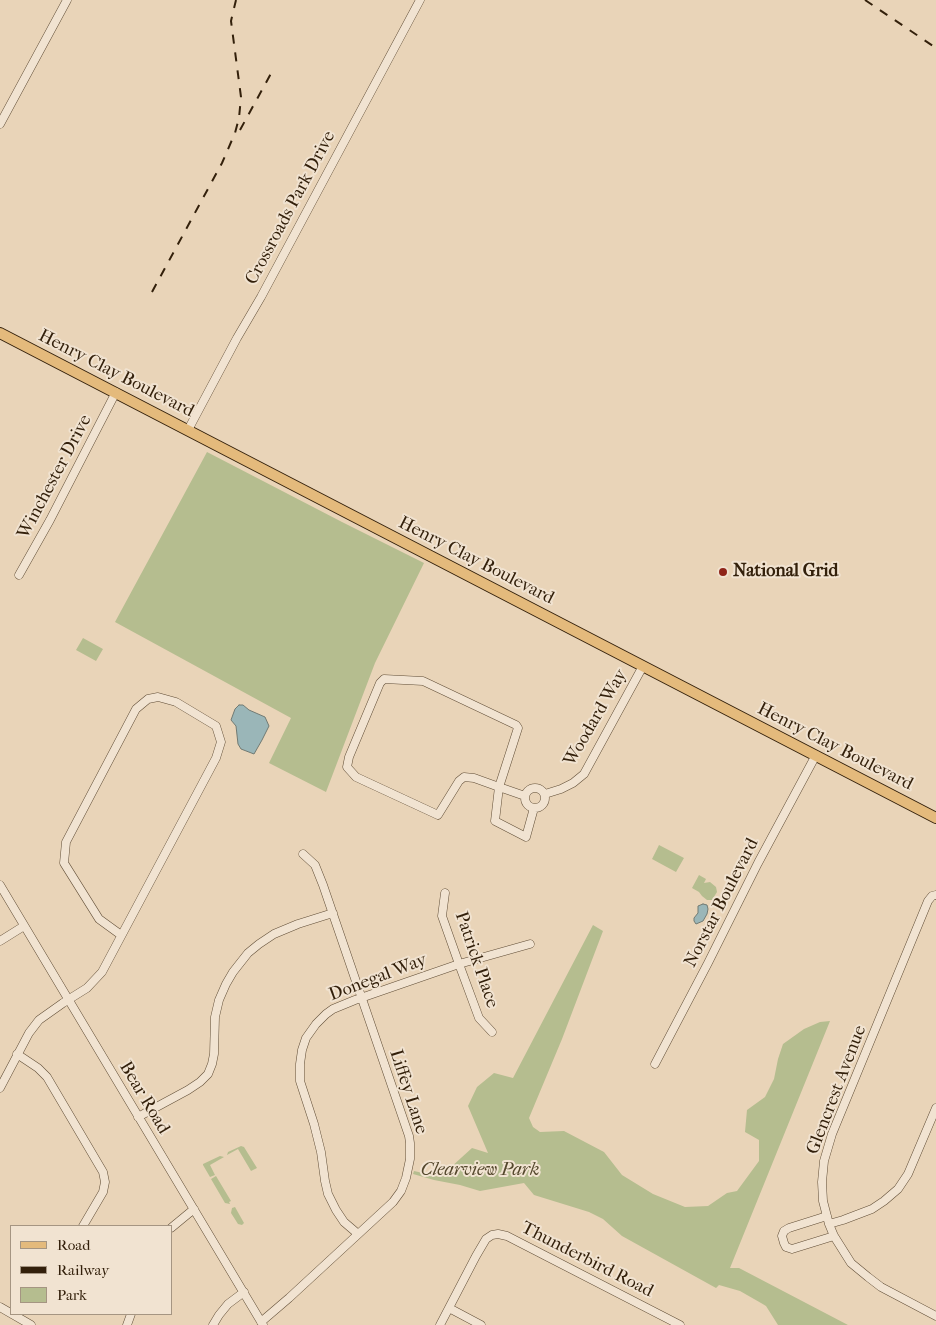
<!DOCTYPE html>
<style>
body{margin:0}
#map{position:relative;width:936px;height:1325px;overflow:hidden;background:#e9d4b8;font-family:"IM FELL French Canon",serif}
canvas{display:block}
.legend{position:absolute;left:10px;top:1225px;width:162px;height:90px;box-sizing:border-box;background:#f1e3d1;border:1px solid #a59582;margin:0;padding:6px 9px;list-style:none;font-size:15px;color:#33200b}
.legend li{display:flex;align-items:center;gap:10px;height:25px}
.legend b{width:25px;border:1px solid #a59582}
</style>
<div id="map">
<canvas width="936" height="1325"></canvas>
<ul class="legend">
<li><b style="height:6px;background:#e4ba7c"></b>Road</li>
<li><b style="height:6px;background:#33200b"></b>Railway</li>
<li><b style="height:14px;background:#b5bd8f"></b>Park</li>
</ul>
</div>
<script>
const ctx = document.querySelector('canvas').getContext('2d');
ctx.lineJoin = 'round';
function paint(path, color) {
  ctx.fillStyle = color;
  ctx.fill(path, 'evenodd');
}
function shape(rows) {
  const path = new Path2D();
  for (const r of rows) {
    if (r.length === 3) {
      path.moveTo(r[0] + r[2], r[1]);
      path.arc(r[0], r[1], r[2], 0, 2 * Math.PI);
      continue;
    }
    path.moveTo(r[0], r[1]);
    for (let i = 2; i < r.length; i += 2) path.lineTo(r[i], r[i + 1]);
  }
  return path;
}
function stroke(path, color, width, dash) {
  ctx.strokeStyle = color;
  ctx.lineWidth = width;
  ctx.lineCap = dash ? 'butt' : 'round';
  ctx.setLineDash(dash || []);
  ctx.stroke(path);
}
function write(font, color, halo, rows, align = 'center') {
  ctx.font = font + ' "IM FELL French Canon",serif';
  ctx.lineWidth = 4;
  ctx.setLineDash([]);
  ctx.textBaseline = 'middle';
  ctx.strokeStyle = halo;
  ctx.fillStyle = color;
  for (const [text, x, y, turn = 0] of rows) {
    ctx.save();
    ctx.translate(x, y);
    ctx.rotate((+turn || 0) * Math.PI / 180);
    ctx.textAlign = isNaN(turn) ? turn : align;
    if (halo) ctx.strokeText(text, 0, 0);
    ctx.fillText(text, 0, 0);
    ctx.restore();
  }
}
paint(shape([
 [207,452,342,522,424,563,375,663,326,792,269,763,291,718,115,622],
 [83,638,103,649,96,661,76,650],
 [659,845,684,858,676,872,652,859],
 [699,875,706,879,704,883,710,882,716,887,717,892,712,900,707,900,702,896,699,892,692,888],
 [593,925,603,931,562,1039,529,1118,533,1127,540,1132,564,1131,604,1152,622,1175,653,1194,685,1207,708,1206,727,1193,737,1191,759,1161,759,1140,745,1132,747,1110,765,1097,774,1079,778,1059,783,1044,804,1029,820,1022,830,1021,730,1268,739,1268,848,1325,778,1325,766,1306,761,1303,740,1291,719,1285,716,1288,622,1236,603,1219,589,1212,534,1195,524,1183,480,1191,460,1185,434,1180,413,1174,414,1171,440,1177,472,1148,488,1153,468,1106,477,1087,494,1073,513,1078],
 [241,1146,244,1147,257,1168,251,1171,238,1149,227,1155,228,1152],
 [220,1156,224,1157,210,1165,215,1175,210,1177,203,1165,203,1164],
 [216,1176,231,1201,229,1202,230,1204,225,1203,211,1179],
 [235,1207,244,1223,242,1225,238,1224,231,1213,232,1208]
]), '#b5bd8f');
const water = shape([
 [239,705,243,705,249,710,265,717,269,726,262,740,254,754,241,749,238,744,236,726,231,720,235,709,239,705],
 [703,904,707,905,708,909,707,914,703,921,696,924,694,921,694,918,698,913,698,906,703,904]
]);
paint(water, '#9ab6b8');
stroke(water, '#717a73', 1);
const minor = shape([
 [0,124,67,0],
 [188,430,237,338,261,297,420,0],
 [19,575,50,520,116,392],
 [535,798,10],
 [545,794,561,789,573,783,584,774,643,666],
 [525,796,499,787,474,778,464,777,459,781,438,815,356,777,347,767,349,757,380,683,384,679,423,681,516,725,518,728,499,787,495,821,526,837,534,808],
 [0,885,263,1325],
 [445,893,442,916,459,964,479,1018,492,1032],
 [936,895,932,896,928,901,832,1134,824,1161,822,1182,823,1201,829,1224,834,1236,851,1263,868,1277,881,1287,936,1316],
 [0,941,24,926],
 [17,1054,38,1068,47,1077,103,1172,105,1182,103,1192,83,1226],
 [655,1064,708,963,758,863,816,755],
 [0,1088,29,1033,39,1020,63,1003,87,988,102,972,216,758,221,742,216,726,176,702,158,697,148,699,136,709,66,842,64,863,99,919,121,935],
 [138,1117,188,1090,200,1082,208,1074,212,1064,214,1054,215,1017,219,1000,226,984,233,972,248,953,259,944,274,934,298,924,333,913],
 [827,1216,789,1228,784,1231,782,1236,784,1243,786,1247,792,1249,834,1236],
 [829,1224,843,1220,872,1209,884,1201,898,1189,908,1174,936,1108],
 [171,1228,194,1209],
 [358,1234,344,1222,336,1210,328,1194,325,1181,321,1152,314,1124,300,1081,300,1064,302,1050,306,1038,316,1024,326,1014,333,1009,355,1000,459,964,530,944],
 [0,1307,31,1325],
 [449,1308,481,1325],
 [261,1322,289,1298,393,1202,401,1191,406,1178,410,1159,410,1143,409,1136,323,885,315,865,303,854],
 [127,1325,131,1314],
 [213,1325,219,1315,228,1304,244,1292],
 [440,1325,476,1256,486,1239,492,1235,498,1234,507,1236,680,1325]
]);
const major = shape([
 [0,333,936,818]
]);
stroke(minor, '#604d36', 9);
stroke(major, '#33200b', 12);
stroke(minor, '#f1e3d1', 8);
stroke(major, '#e4ba7c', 10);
stroke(shape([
 [865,0,936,48],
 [240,130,274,68],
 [152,292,222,163,235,133,239,118,241,97,231,21,236,0]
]), '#33200b', 2, [9, 9]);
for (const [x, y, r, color] of [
 [723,572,5,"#8f2418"]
]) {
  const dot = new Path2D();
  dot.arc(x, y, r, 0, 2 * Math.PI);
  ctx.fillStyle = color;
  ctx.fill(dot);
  stroke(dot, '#f1e3d1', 2);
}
write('18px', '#33200b', '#f1e3d1', [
 ["Crossroads Park Drive",291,208,-62],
 ["Henry Clay Boulevard",116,374,27],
 ["Winchester Drive",55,477,-62],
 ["Henry Clay Boulevard",476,561,27],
 ["Woodard Way",596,718,-60],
 ["Henry Clay Boulevard",835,747,27],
 ["Norstar Boulevard",722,903,-63],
 ["Patrick Place",476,960,71],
 ["Donegal Way",378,978,-21],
 ["Glencrest Avenue",837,1090,-69],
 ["Liffey Lane",408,1092,72],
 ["Bear Road",144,1098,59],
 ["Thunderbird Road",587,1260,27]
]);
write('bold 18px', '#33200b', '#f1e3d1', [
 ["National Grid",733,572]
], 'left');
write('italic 18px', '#54472c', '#f1e3d1', [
 ["Clearview Park",480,1171]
]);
</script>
